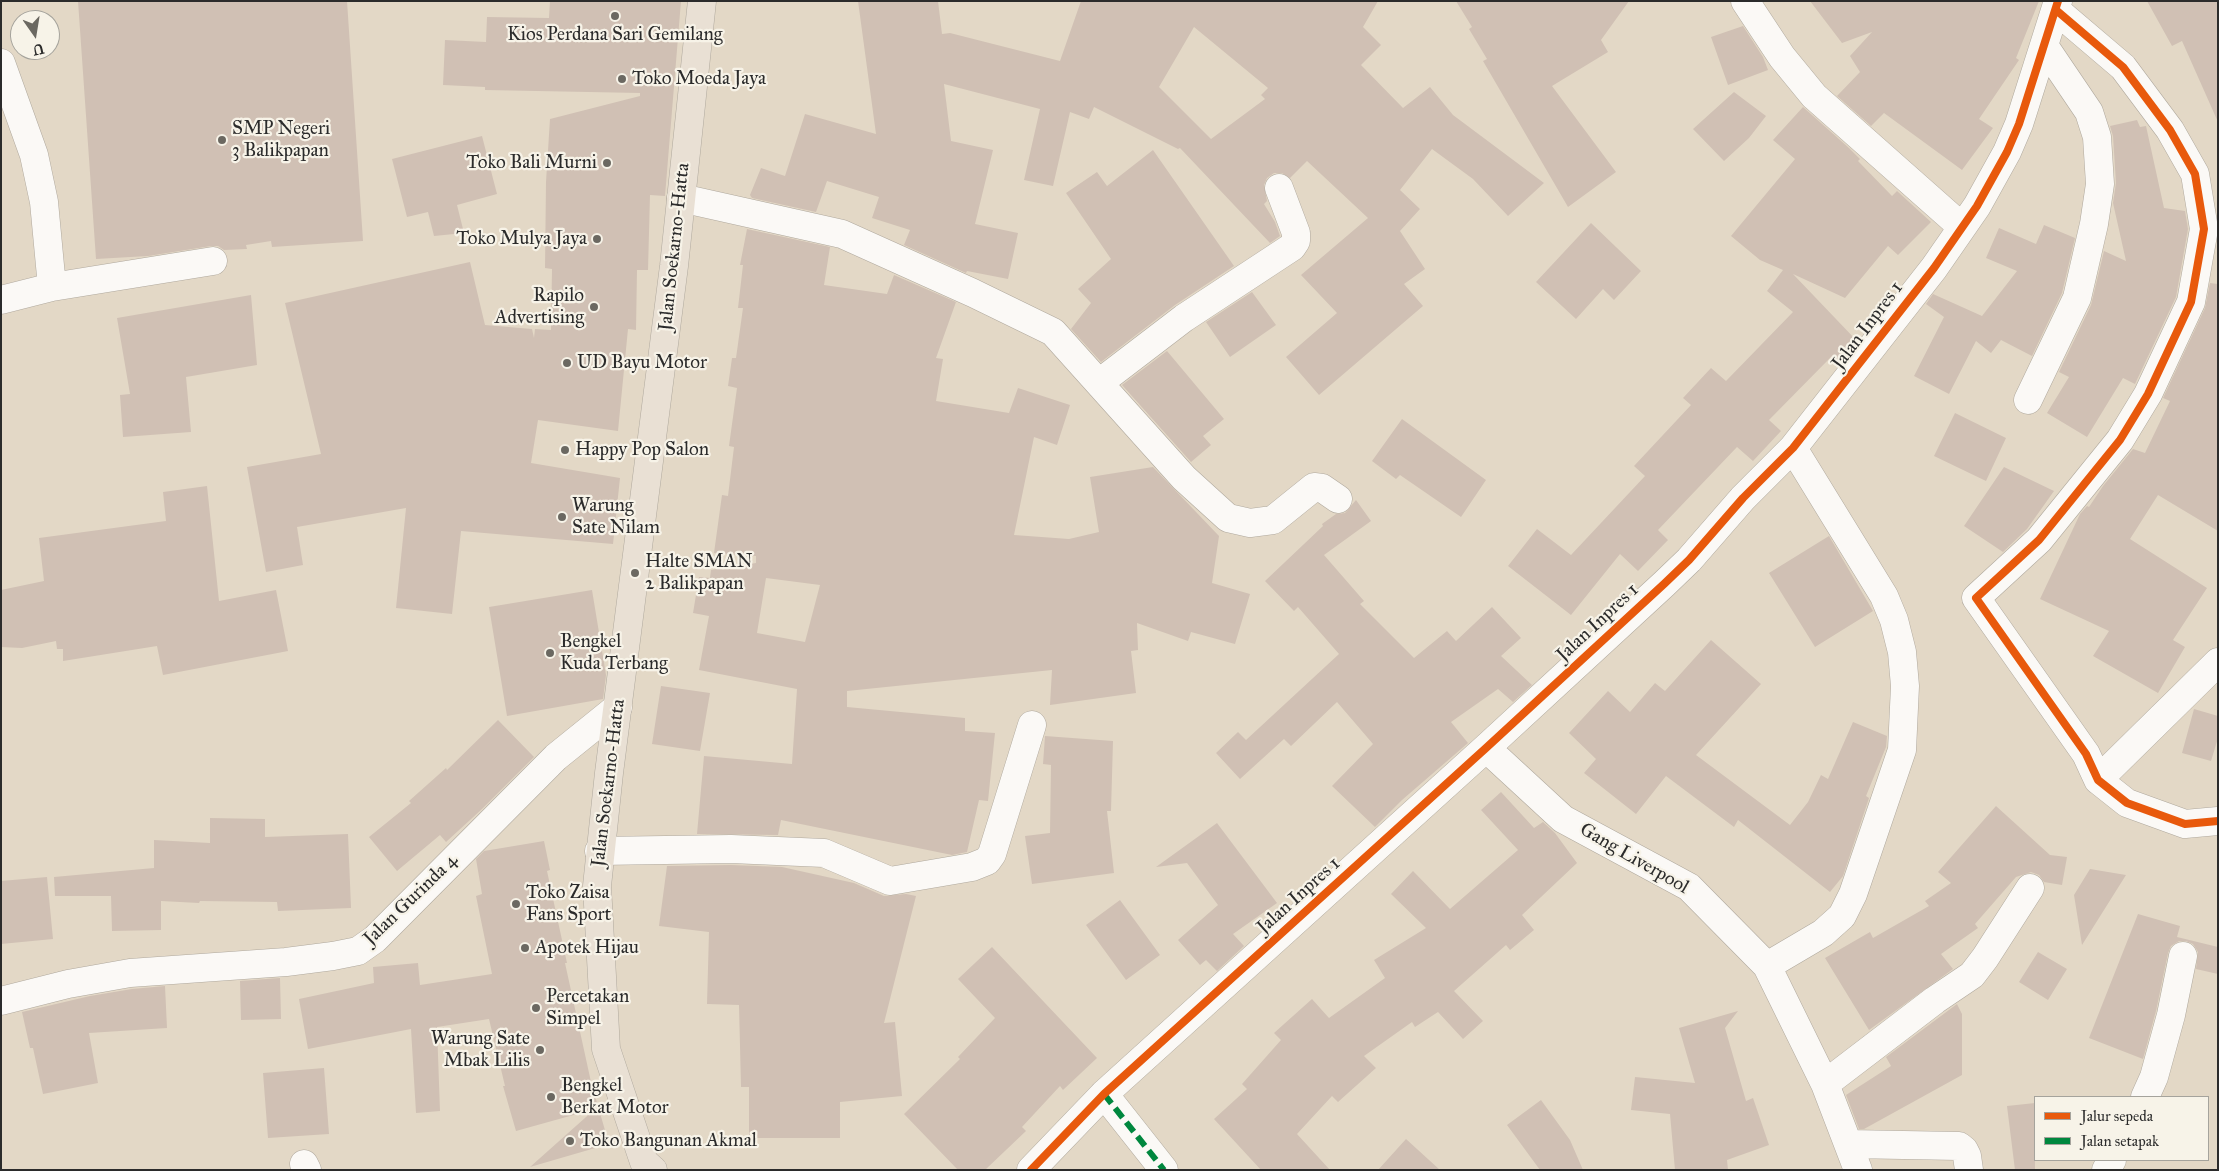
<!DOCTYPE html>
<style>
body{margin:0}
#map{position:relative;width:2219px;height:1171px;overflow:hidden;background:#e3d8c6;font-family:"IM FELL Great Primer",serif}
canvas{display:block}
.frame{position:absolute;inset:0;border:2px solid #2b2b2b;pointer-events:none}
.legend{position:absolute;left:2034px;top:1096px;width:175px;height:65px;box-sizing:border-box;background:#f7f3e8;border:1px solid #a5a39c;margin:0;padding:6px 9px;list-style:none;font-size:15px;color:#2b2b2b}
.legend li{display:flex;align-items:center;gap:10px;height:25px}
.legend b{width:25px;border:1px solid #a5a39c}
.north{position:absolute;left:10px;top:10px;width:50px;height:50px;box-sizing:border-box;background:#f7f3e8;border:1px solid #a5a39c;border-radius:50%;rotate:167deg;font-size:14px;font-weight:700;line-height:20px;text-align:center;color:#2b2b2b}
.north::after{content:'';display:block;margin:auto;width:18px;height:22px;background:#6b6861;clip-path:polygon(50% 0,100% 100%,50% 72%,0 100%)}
</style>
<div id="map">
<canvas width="2219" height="1171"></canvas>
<div class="frame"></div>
<ul class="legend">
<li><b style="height:6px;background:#e8590c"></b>Jalur sepeda</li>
<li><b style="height:6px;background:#00873e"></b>Jalan setapak</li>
</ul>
<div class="north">U</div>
</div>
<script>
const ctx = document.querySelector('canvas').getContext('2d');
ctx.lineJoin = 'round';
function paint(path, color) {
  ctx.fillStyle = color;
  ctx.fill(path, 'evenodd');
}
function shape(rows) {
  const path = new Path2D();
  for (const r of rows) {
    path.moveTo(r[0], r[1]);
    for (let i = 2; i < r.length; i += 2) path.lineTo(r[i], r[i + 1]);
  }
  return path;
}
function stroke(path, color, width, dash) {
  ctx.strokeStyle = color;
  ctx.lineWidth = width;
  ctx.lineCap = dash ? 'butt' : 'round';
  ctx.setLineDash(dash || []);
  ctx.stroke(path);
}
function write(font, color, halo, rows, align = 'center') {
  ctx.font = font + ' "IM FELL Great Primer",serif';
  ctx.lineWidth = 4.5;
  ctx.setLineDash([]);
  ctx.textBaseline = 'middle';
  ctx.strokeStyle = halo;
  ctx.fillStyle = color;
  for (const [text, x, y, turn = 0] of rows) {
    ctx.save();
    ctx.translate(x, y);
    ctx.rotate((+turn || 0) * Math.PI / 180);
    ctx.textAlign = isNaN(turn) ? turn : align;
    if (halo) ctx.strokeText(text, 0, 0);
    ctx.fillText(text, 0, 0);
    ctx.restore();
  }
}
paint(shape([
 [78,1,347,1,363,241,272,247,271,241,246,245,247,249,224,250,218,246,211,246,148,256,96,259],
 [550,1,681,1,665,196,650,195,648,270,637,270,636,330,628,329,618,431,538,420,531,463,620,478,613,544,461,531,452,614,396,608,406,508,297,527,303,565,266,572,247,467,321,454,285,303,470,262,485,325,532,329,534,338,535,329,551,330,552,269,545,268,546,182,550,119,640,96,640,93,485,90,485,87,443,85,445,40,486,42,487,17,549,18],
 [858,1,938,1,942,34,950,33,1060,61,1081,1,1378,1,1363,27,1381,45,1361,65,1403,108,1430,87,1453,115,1544,183,1508,216,1473,179,1432,149,1400,190,1420,209,1400,231,1425,269,1404,284,1423,306,1319,395,1286,357,1337,313,1301,275,1368,218,1307,161,1290,178,1282,173,1274,173,1267,178,1264,185,1267,201,1264,204,1275,222,1280,236,1270,243,1180,148,1178,149,1094,107,1089,119,1070,112,1053,186,1024,180,1040,109,944,84,951,141,993,150,975,224,1018,233,1008,279,967,271,966,273,904,245,910,230,872,218,879,197,827,181,816,212,752,198,750,195,761,168,785,176,805,114,876,134],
 [1194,27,1268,88,1261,95,1265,99,1211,139,1159,87],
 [1456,1,1629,1,1601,40,1608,52,1552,86,1616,172,1568,207,1483,61,1487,59,1469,29,1472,27],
 [1810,1,2039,1,2016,58,2019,60,1979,119,1993,128,1962,170,1884,113,1871,126,1837,96,1860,72,1850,56,1872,32,1842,43],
 [2147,1,2218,1,2218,122,2182,41,2172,46],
 [1743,26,1763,57,1768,70,1728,85,1711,37],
 [1734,92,1766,116,1749,138,1724,161,1693,129],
 [1803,107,1849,148,1860,159,1858,161,1892,196,1897,191,1931,222,1898,255,1888,246,1845,298,1793,274,1857,341,1839,364,1831,357,1769,420,1781,431,1753,461,1737,447,1658,530,1668,540,1638,571,1620,554,1571,615,1508,566,1537,529,1571,555,1645,476,1634,466,1691,405,1683,398,1711,368,1726,381,1793,312,1767,291,1783,270,1760,260,1731,236,1795,159,1773,140],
 [2137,120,2140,127,2146,126,2164,208,2185,211,2188,229,2176,297,2135,384,2123,378,2087,437,2047,413,2069,377,2059,372,2091,305,2104,251,2126,261,2113,203,2116,183,2113,136,2110,126],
 [482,136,497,194,457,205,464,233,434,236,428,212,407,217,392,159],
 [1153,150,1234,266,1175,305,1101,362,1071,329,1091,303,1078,289,1111,259,1066,193,1097,172,1107,186],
 [1591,223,1641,271,1614,300,1603,289,1576,319,1536,282],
 [2044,225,2075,238,2062,293,2032,356,2001,340,1991,353,1976,341,1949,394,1914,376,1944,317,1926,304,1933,294,1982,316,2017,271,1986,258,1999,228,2036,244],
 [747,229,830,247,824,285,887,294,894,275,956,302,936,358,943,359,936,401,1009,413,1018,388,1070,405,1057,445,1034,437,1014,535,1069,539,1099,532,1090,477,1153,467,1219,536,1212,583,1250,594,1235,644,1191,632,1188,641,1137,623,1138,650,1131,651,1136,693,1050,705,1052,670,847,691,847,707,965,718,965,731,995,733,988,801,979,800,967,852,952,855,781,820,778,835,697,834,704,756,792,764,797,689,699,670,709,616,693,613,699,577,710,578,711,570,756,563,756,556,714,553,722,495,728,496,734,447,729,446,737,388,728,386,732,358,736,358,743,308,738,308,743,265,740,265],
 [766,578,820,585,805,642,757,633],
 [2210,283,2218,284,2218,531,2158,495,2130,539,2207,588,2173,640,2185,647,2158,693,2093,656,2109,631,2040,599,2080,514,2087,506,2089,507,2103,486,2133,449,2145,453,2170,401,2163,398,2205,308],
 [1252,292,1276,325,1230,357,1206,322],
 [251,295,257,365,186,377,191,432,123,437,120,395,130,394,117,318],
 [1167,351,1224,419,1203,436,1211,445,1191,462,1122,385],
 [1955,413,2006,438,1986,481,1934,456],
 [1402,419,1486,480,1461,517,1400,475,1396,479,1372,461],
 [2004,467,2054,491,2027,529,2003,552,1964,526],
 [207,486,219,601,276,590,288,651,163,675,157,646,63,661,63,649,57,649,56,641,22,648,1,647,1,590,44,581,39,538,166,521,163,492],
 [1356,500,1371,521,1324,555,1364,601,1360,604,1414,658,1447,631,1456,641,1492,607,1521,638,1501,656,1532,685,1513,702,1498,689,1451,722,1468,743,1402,800,1375,827,1332,786,1373,744,1337,702,1291,746,1284,739,1240,779,1216,753,1238,732,1246,740,1339,654,1298,607,1294,611,1265,581,1323,526,1322,524,1336,514,1345,513],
 [1829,536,1873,611,1815,647,1769,573],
 [592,590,606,675,603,699,507,716,489,607],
 [1711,640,1761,684,1696,755,1790,825,1808,802,1821,775,1828,779,1853,722,1887,736,1886,747,1866,796,1869,798,1843,876,1830,892,1738,820,1734,827,1666,776,1636,814,1584,773,1596,759,1569,733,1608,691,1630,712,1655,683,1665,691],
 [661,686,710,693,700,751,652,744],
 [2194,709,2218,716,2218,738,2211,761,2182,753],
 [498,720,534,757,482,809,446,842,440,835,397,871,369,837,411,803,409,801,446,768,447,770],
 [1045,736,1113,741,1111,811,1107,811,1114,873,1032,884,1025,836,1050,833,1051,765,1043,764],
 [1501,792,1534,828,1543,822,1555,833,1577,863,1522,915,1534,930,1510,950,1506,945,1454,991,1483,1021,1463,1039,1438,1012,1415,1027,1412,1022,1364,1056,1376,1068,1338,1102,1332,1096,1297,1134,1330,1170,1261,1170,1214,1119,1247,1089,1242,1084,1281,1040,1274,1033,1312,999,1329,1018,1385,978,1374,960,1426,928,1391,894,1413,871,1450,909,1518,850,1481,810],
 [1996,806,2050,855,2067,857,2062,885,2044,882,2039,875,2031,872,2016,877,1975,924,1978,928,1941,954,1953,969,1869,1030,1825,958,1870,932,1873,938,1929,906,1925,901,1951,883,1938,872],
 [210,818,265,819,265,837,348,834,351,908,278,911,277,902,200,901,199,903,161,901,161,930,112,931,111,896,55,896,54,877,154,868,154,840,210,843],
 [1217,823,1277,903,1233,934,1244,946,1217,971,1206,960,1200,965,1178,940,1218,905,1187,863,1156,867],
 [544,841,550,870,547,871,567,963,565,963,591,1082,609,1144,530,1167,595,1109,516,1131,503,1086,505,1086,489,1019,437,1027,440,1111,416,1113,411,1029,308,1049,299,999,374,983,373,967,418,963,420,985,492,974,476,896,482,894,476,859,484,851],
 [731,865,782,867,854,883,884,896,906,894,916,896,884,1023,895,1022,902,1096,840,1102,840,1138,749,1138,749,1087,741,1087,739,1005,707,1004,709,932,659,926,667,866],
 [2090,869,2126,875,2082,945,2074,895],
 [47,877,53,939,1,944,1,881],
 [1120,900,1160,955,1126,980,1086,925],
 [2138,914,2180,926,2177,937,2218,947,2218,974,2196,969,2198,952,2193,944,2186,941,2179,941,2171,946,2168,953,2156,1011,2143,1059,2089,1038],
 [992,947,1097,1058,1063,1090,1060,1086,1022,1127,1026,1131,985,1170,958,1170,904,1114,960,1059,958,1057,995,1018,958,979],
 [2038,952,2067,969,2048,1000,2019,982],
 [280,978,281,1019,241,1020,240,981],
 [165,986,167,1028,89,1033,98,1083,43,1094,33,1048,30,1048,22,1012,90,996,132,989],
 [1957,1004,1962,1014,1962,1075,1864,1129,1859,1129,1846,1095,1891,1066,1886,1057],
 [1738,1011,1725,1028,1746,1101,1753,1098,1769,1145,1727,1160,1728,1170,1675,1170,1670,1114,1631,1110,1635,1077,1695,1083,1679,1028],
 [324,1068,329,1134,268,1138,263,1073],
 [1541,1100,1570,1140,1583,1170,1540,1170,1507,1125],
 [2035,1103,2035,1170,2015,1170,2007,1106],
 [1406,1139,1440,1170,1378,1170]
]), '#d0c0b4');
const minor = shape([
 [1745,1,1782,57,1814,96,1962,227],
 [2056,10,2123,67,2170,130,2195,174,2204,229,2191,302,2148,394,2120,440,2039,540,1976,598,2086,754,2098,780,2127,803,2185,824,2218,821],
 [1,63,34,155,44,202,52,287,1,300],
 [681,198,842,234,973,293,1053,332,1184,478,1228,518,1250,523,1273,520,1314,487,1322,488,1338,499],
 [52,287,213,261],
 [1099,383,1184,318,1292,247,1296,241,1296,233,1279,188],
 [2028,400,2077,298,2094,224,2100,184,2097,137,2089,112,2045,47],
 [1486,748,1563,819,1689,887,1767,966,1825,1084,1858,1170],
 [2098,780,2218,662],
 [599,851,731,849,824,853,890,881,972,867,987,861,992,854,1032,725],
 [1767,966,1823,933,1842,916,1853,894,1902,750,1905,686,1902,652,1894,620,1884,596,1793,448],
 [1,1001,68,984,130,973,286,962,333,956,358,951,375,939,556,757,618,707],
 [1825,1084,1935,1000,1972,975,1985,958,2030,888],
 [1104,1094,1164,1170],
 [2145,1097,2154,1077,2171,1015,2183,956],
 [1848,1144,1959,1146,1964,1150,1967,1156,1969,1170],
 [304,1164,307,1170],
 [1031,1170,1104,1094,1486,748,1664,584,1689,560,1743,498,1793,448,1934,268,1977,206,2007,152,2019,124,2058,1],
 [2106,1170,2112,1160]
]);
const highway = shape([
 [653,1170,644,1162,606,1049,597,886,609,773,674,266,702,1]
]);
stroke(minor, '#afa89d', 29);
stroke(highway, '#afa89d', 29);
stroke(minor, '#fbf9f6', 28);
stroke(highway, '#e9e0d4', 28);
stroke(shape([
 [1104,1094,1164,1170]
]), '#00873e', 6, [12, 6]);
stroke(shape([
 [2056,10,2123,67,2170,130,2195,174,2204,229,2191,302,2148,394,2120,440,2039,540,1976,598,2086,754,2098,780,2127,803,2185,824,2218,821],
 [1031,1170,1104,1094,1486,748,1664,584,1689,560,1743,498,1793,448,1934,268,1977,206,2007,152,2019,124,2058,1]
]), '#e8590c', 8);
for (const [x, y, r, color] of [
 [615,16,5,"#6b6861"],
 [622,79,5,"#6b6861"],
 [222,140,5,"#6b6861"],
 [607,163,5,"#6b6861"],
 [597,239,5,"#6b6861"],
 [594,307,5,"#6b6861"],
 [567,363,5,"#6b6861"],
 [565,450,5,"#6b6861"],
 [562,517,5,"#6b6861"],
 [635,573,5,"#6b6861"],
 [550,653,5,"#6b6861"],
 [516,904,5,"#6b6861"],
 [525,948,5,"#6b6861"],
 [536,1008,5,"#6b6861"],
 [540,1050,5,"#6b6861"],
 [551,1097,5,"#6b6861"],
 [570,1141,5,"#6b6861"]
]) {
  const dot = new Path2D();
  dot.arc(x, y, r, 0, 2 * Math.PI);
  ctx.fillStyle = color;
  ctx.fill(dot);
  stroke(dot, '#f7f3e8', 2);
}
write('19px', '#2b2b2b', '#f7f3e8', [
 ["Kios Perdana Sari Gemilang",615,35,"center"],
 ["Toko Moeda Jaya",632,79],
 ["SMP Negeri",232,129],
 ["3 Balikpapan",232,151],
 ["Toko Bali Murni",597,163,"right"],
 ["Toko Mulya Jaya",587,239,"right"],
 ["Rapilo",584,296,"right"],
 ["Advertising",584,318,"right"],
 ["UD Bayu Motor",577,363],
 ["Happy Pop Salon",575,450],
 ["Warung",572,506],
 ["Sate Nilam",572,528],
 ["Halte SMAN",645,562],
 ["2 Balikpapan",645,584],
 ["Bengkel",560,642],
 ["Kuda Terbang",560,664],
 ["Toko Zaisa",526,893],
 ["Fans Sport",526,915],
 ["Apotek Hijau",535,948],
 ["Percetakan",546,997],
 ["Simpel",546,1019],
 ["Warung Sate",530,1039,"right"],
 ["Mbak Lilis",530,1061,"right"],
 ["Bengkel",561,1086],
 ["Berkat Motor",561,1108],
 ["Toko Bangunan Akmal",580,1141]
], 'left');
write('19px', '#2b2b2b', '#f7f3e8', [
 ["Jalan Soekarno-Hatta",675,247,-84],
 ["Jalan Inpres 1",1868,326,-53],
 ["Jalan Inpres 1",1598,623,-43],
 ["Jalan Soekarno-Hatta",609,783,-83],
 ["Gang Liverpool",1634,859,30],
 ["Jalan Inpres 1",1299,896,-42],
 ["Jalan Gurinda 4",411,900,-44]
]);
</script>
